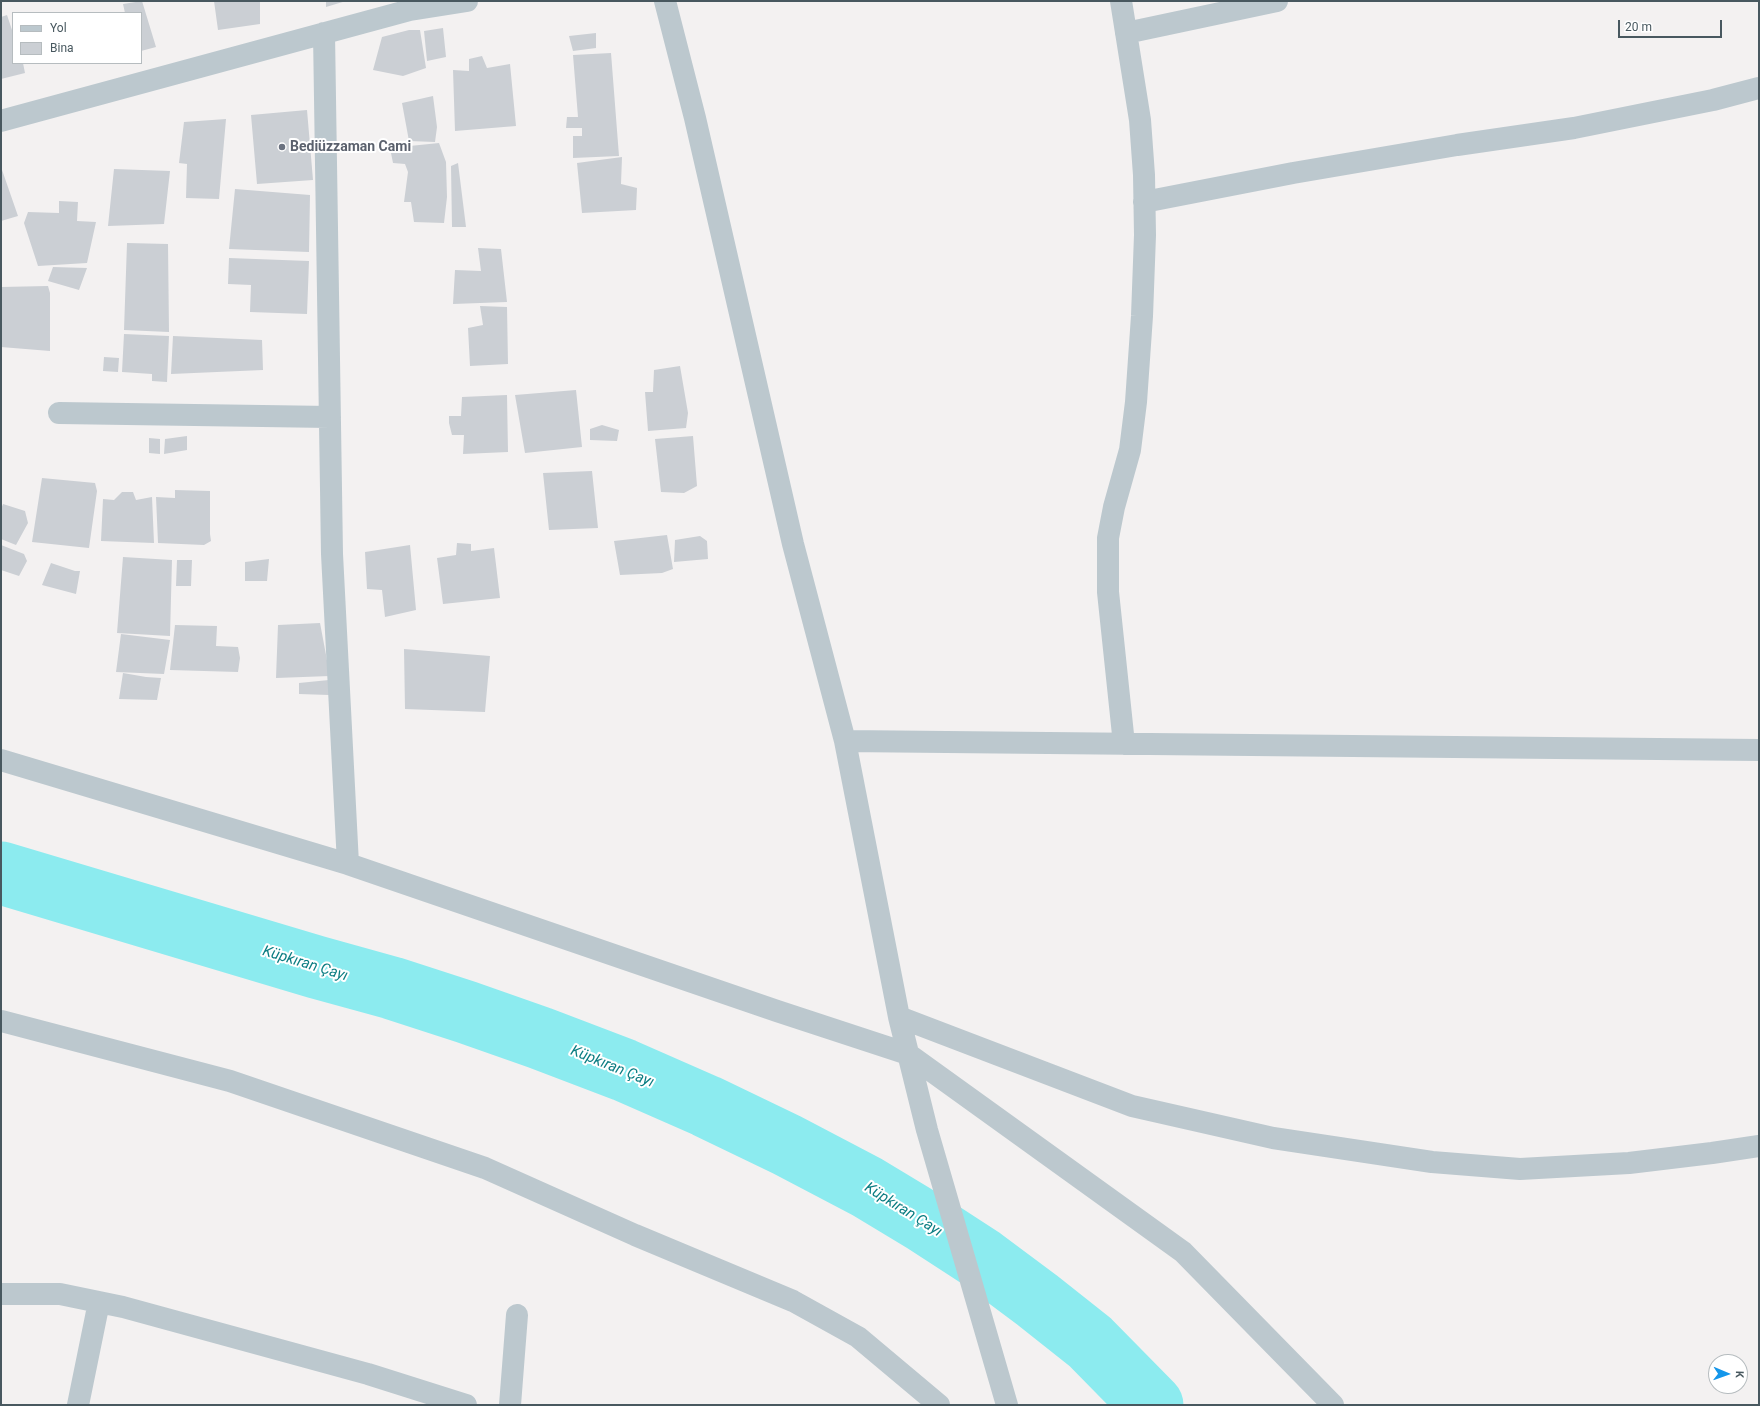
<!DOCTYPE html>
<meta charset="utf-8">
<style>
body{margin:0}
#map{position:relative;width:1760px;height:1406px;overflow:hidden;background:#f3f1f1;font-family:Roboto,sans-serif}
canvas{display:block}
.frame{position:absolute;inset:0;border:2px solid #48585f;pointer-events:none}
.legend{position:absolute;left:12px;top:12px;width:130px;height:52px;box-sizing:border-box;background:#fff;border:1px solid #b6bcbf;margin:0;padding:5px 7px;list-style:none;font-size:12px;color:#48585f}
.legend li{display:flex;align-items:center;gap:8px;height:20px}
.legend b{width:20px;border:1px solid #b6bcbf}
.north{position:absolute;left:1708px;top:1354px;width:40px;height:40px;box-sizing:border-box;background:#fff;border:1px solid #b6bcbf;border-radius:50%;rotate:92deg;font-size:11px;font-weight:700;line-height:16px;text-align:center;color:#48585f}
.north::after{content:'';display:block;margin:auto;width:14px;height:18px;background:#1496ea;clip-path:polygon(50% 0,100% 100%,50% 72%,0 100%)}
.scale{position:absolute;left:1618px;top:20px;width:104px;height:18px;box-sizing:border-box;border:2px solid #48585f;border-top:0;padding-left:5px;font-size:12px;line-height:14px;white-space:nowrap;color:#48585f;-webkit-text-stroke:3px #fff;paint-order:stroke}
</style>
<div id="map">
<canvas width="1760" height="1406"></canvas>
<div class="frame"></div>
<ul class="legend">
<li><b style="height:5px;background:#bcc8ce"></b>Yol</li>
<li><b style="height:11px;background:#cbcfd4"></b>Bina</li>
</ul>
<div class="north">K</div>
<div class="scale">20 m</div>
</div>
<script>
const ctx = document.querySelector('canvas').getContext('2d');
ctx.lineJoin = 'round';
function shape(rows) {
  const path = new Path2D();
  for (const r of rows) {
    path.moveTo(r[0], r[1]);
    for (let i = 2; i < r.length; i += 2) path.lineTo(r[i], r[i + 1]);
  }
  return path;
}
function stroke(path, color, width, dash) {
  ctx.strokeStyle = color;
  ctx.lineWidth = width;
  ctx.lineCap = dash ? 'butt' : 'round';
  ctx.setLineDash(dash || []);
  ctx.stroke(path);
}
function paint(path, color) {
  ctx.fillStyle = color;
  ctx.fill(path, 'evenodd');
}
function write(font, color, halo, rows, align = 'center') {
  ctx.font = font + ' Roboto,sans-serif';
  ctx.lineWidth = 4;
  ctx.setLineDash([]);
  ctx.textBaseline = 'middle';
  ctx.strokeStyle = halo;
  ctx.fillStyle = color;
  for (const [text, x, y, turn = 0] of rows) {
    ctx.save();
    ctx.translate(x, y);
    ctx.rotate((+turn || 0) * Math.PI / 180);
    ctx.textAlign = isNaN(turn) ? turn : align;
    if (halo) ctx.strokeText(text, 0, 0);
    ctx.fillText(text, 0, 0);
    ctx.restore();
  }
}
stroke(shape([
 [1,873,316,967,392,988,466,1012,540,1038,624,1070,706,1106,787,1145,867,1187,925,1222,982,1259,1037,1300,1090,1342,1152,1405]
]), '#8cebef', 63);
paint(shape([
 [142,1,156,47,141,51,141,13,125,13,123,4],
 [214,1,260,2,260,24,218,30],
 [326,1,346,1,326,7],
 [7,15,13,33,13,63,23,63,25,73,1,79,1,17],
 [443,28,446,57,427,61,424,31],
 [409,30,420,30,426,68,403,76,373,70,382,37],
 [596,33,596,48,573,51,569,36],
 [611,53,619,156,573,158,573,136,582,136,582,128,566,128,567,117,578,117,573,55],
 [482,56,487,68,510,64,516,126,455,131,453,70,469,71,469,59],
 [433,96,437,127,435,142,409,141,402,103],
 [307,110,313,180,257,184,251,115],
 [226,119,219,199,186,198,187,164,179,163,184,122],
 [439,143,446,162,447,197,444,223,414,222,411,202,404,202,408,172,405,164,393,163,390,148],
 [622,157,621,184,637,188,636,210,582,213,577,163],
 [458,163,466,227,452,227,451,166],
 [1,167,18,216,1,221],
 [114,169,170,171,164,224,108,226],
 [235,189,310,195,309,252,229,249],
 [59,201,78,202,77,221,96,222,87,263,38,266,24,223,28,212,59,213],
 [127,243,168,244,169,332,124,330],
 [478,248,501,249,507,302,453,304,455,270,481,271],
 [229,258,309,261,307,314,250,312,251,285,228,284],
 [53,267,87,268,79,290,48,281],
 [48,286,50,293,50,351,1,347,1,287],
 [480,306,507,307,508,364,470,366,468,328,483,325],
 [124,334,169,336,167,382,152,381,152,374,122,372],
 [173,336,262,340,263,370,171,374],
 [104,357,119,358,118,372,103,371],
 [680,366,688,413,686,428,648,431,645,392,653,392,654,370],
 [576,390,582,447,525,453,515,395],
 [507,395,508,452,463,454,464,435,452,435,449,423,449,416,461,416,462,397],
 [602,425,619,430,617,441,590,440,590,429],
 [187,436,187,450,164,454,165,439],
 [693,436,697,486,684,493,661,492,655,439],
 [149,438,160,439,160,454,149,453],
 [592,471,598,528,549,530,543,473],
 [42,478,95,483,97,491,89,548,32,542],
 [175,490,210,491,210,534,211,541,204,545,158,543,156,497,175,498],
 [122,492,133,492,136,500,152,497,154,543,101,541,103,499,114,500],
 [3,504,25,511,28,523,16,545,1,539,1,509],
 [667,535,673,569,662,573,620,575,614,541],
 [700,536,707,541,708,559,674,562,675,540],
 [457,543,471,544,471,551,494,548,500,598,443,604,437,558,456,555],
 [1,545,24,554,27,561,19,576,1,570],
 [410,545,416,610,385,617,382,590,367,589,365,552],
 [123,557,172,560,170,636,117,633],
 [269,559,267,581,245,581,245,562],
 [177,560,192,560,191,586,176,586],
 [51,563,75,571,80,571,76,594,42,585],
 [320,623,330,676,276,678,278,625],
 [175,625,217,626,216,646,238,647,240,658,238,672,170,670],
 [121,634,170,640,164,674,116,672],
 [404,649,490,656,485,712,405,709],
 [123,673,146,677,161,678,157,700,119,699],
 [329,680,329,695,299,694,299,683]
]), '#cbcfd4');
stroke(shape([
 [665,1,695,118,793,544,845,741,899,1017,927,1130,1007,1405],
 [1121,1,1140,120,1144,175,1145,235,1142,316,1136,402,1130,450,1114,507,1108,538,1108,592,1124,744],
 [324,33,332,554,348,864],
 [1126,33,1277,1],
 [1,121,410,10,467,1],
 [1144,202,1293,173,1457,145,1574,128,1713,100,1759,88],
 [59,413,330,417],
 [845,741,1759,750],
 [1,760,348,864,777,1011,908,1054,1183,1252,1333,1405],
 [899,1017,1132,1106,1273,1138,1432,1162,1520,1169,1629,1163,1712,1153,1759,1146],
 [1,1021,230,1081,485,1168,635,1235,793,1301,858,1337,939,1405],
 [1,1294,60,1294,123,1307,368,1374,466,1405],
 [78,1405,99,1302],
 [510,1405,517,1315]
]), '#bcc8ce', 22);
for (const [x, y, r, color] of [
 [282,147,4,"#6b7280"]
]) {
  const dot = new Path2D();
  dot.arc(x, y, r, 0, 2 * Math.PI);
  ctx.fillStyle = color;
  ctx.fill(dot);
  stroke(dot, '#fff', 1.5);
}
write('bold 14px', '#5b616d', '#fff', [
 ["Bediüzzaman Cami",290,147]
], 'left');
write('italic 15px', '#0b7d82', '#fff', [
 ["Küpkıran Çayı",305,964,17],
 ["Küpkıran Çayı",612,1067,22],
 ["Küpkıran Çayı",903,1210,32]
]);
</script>
